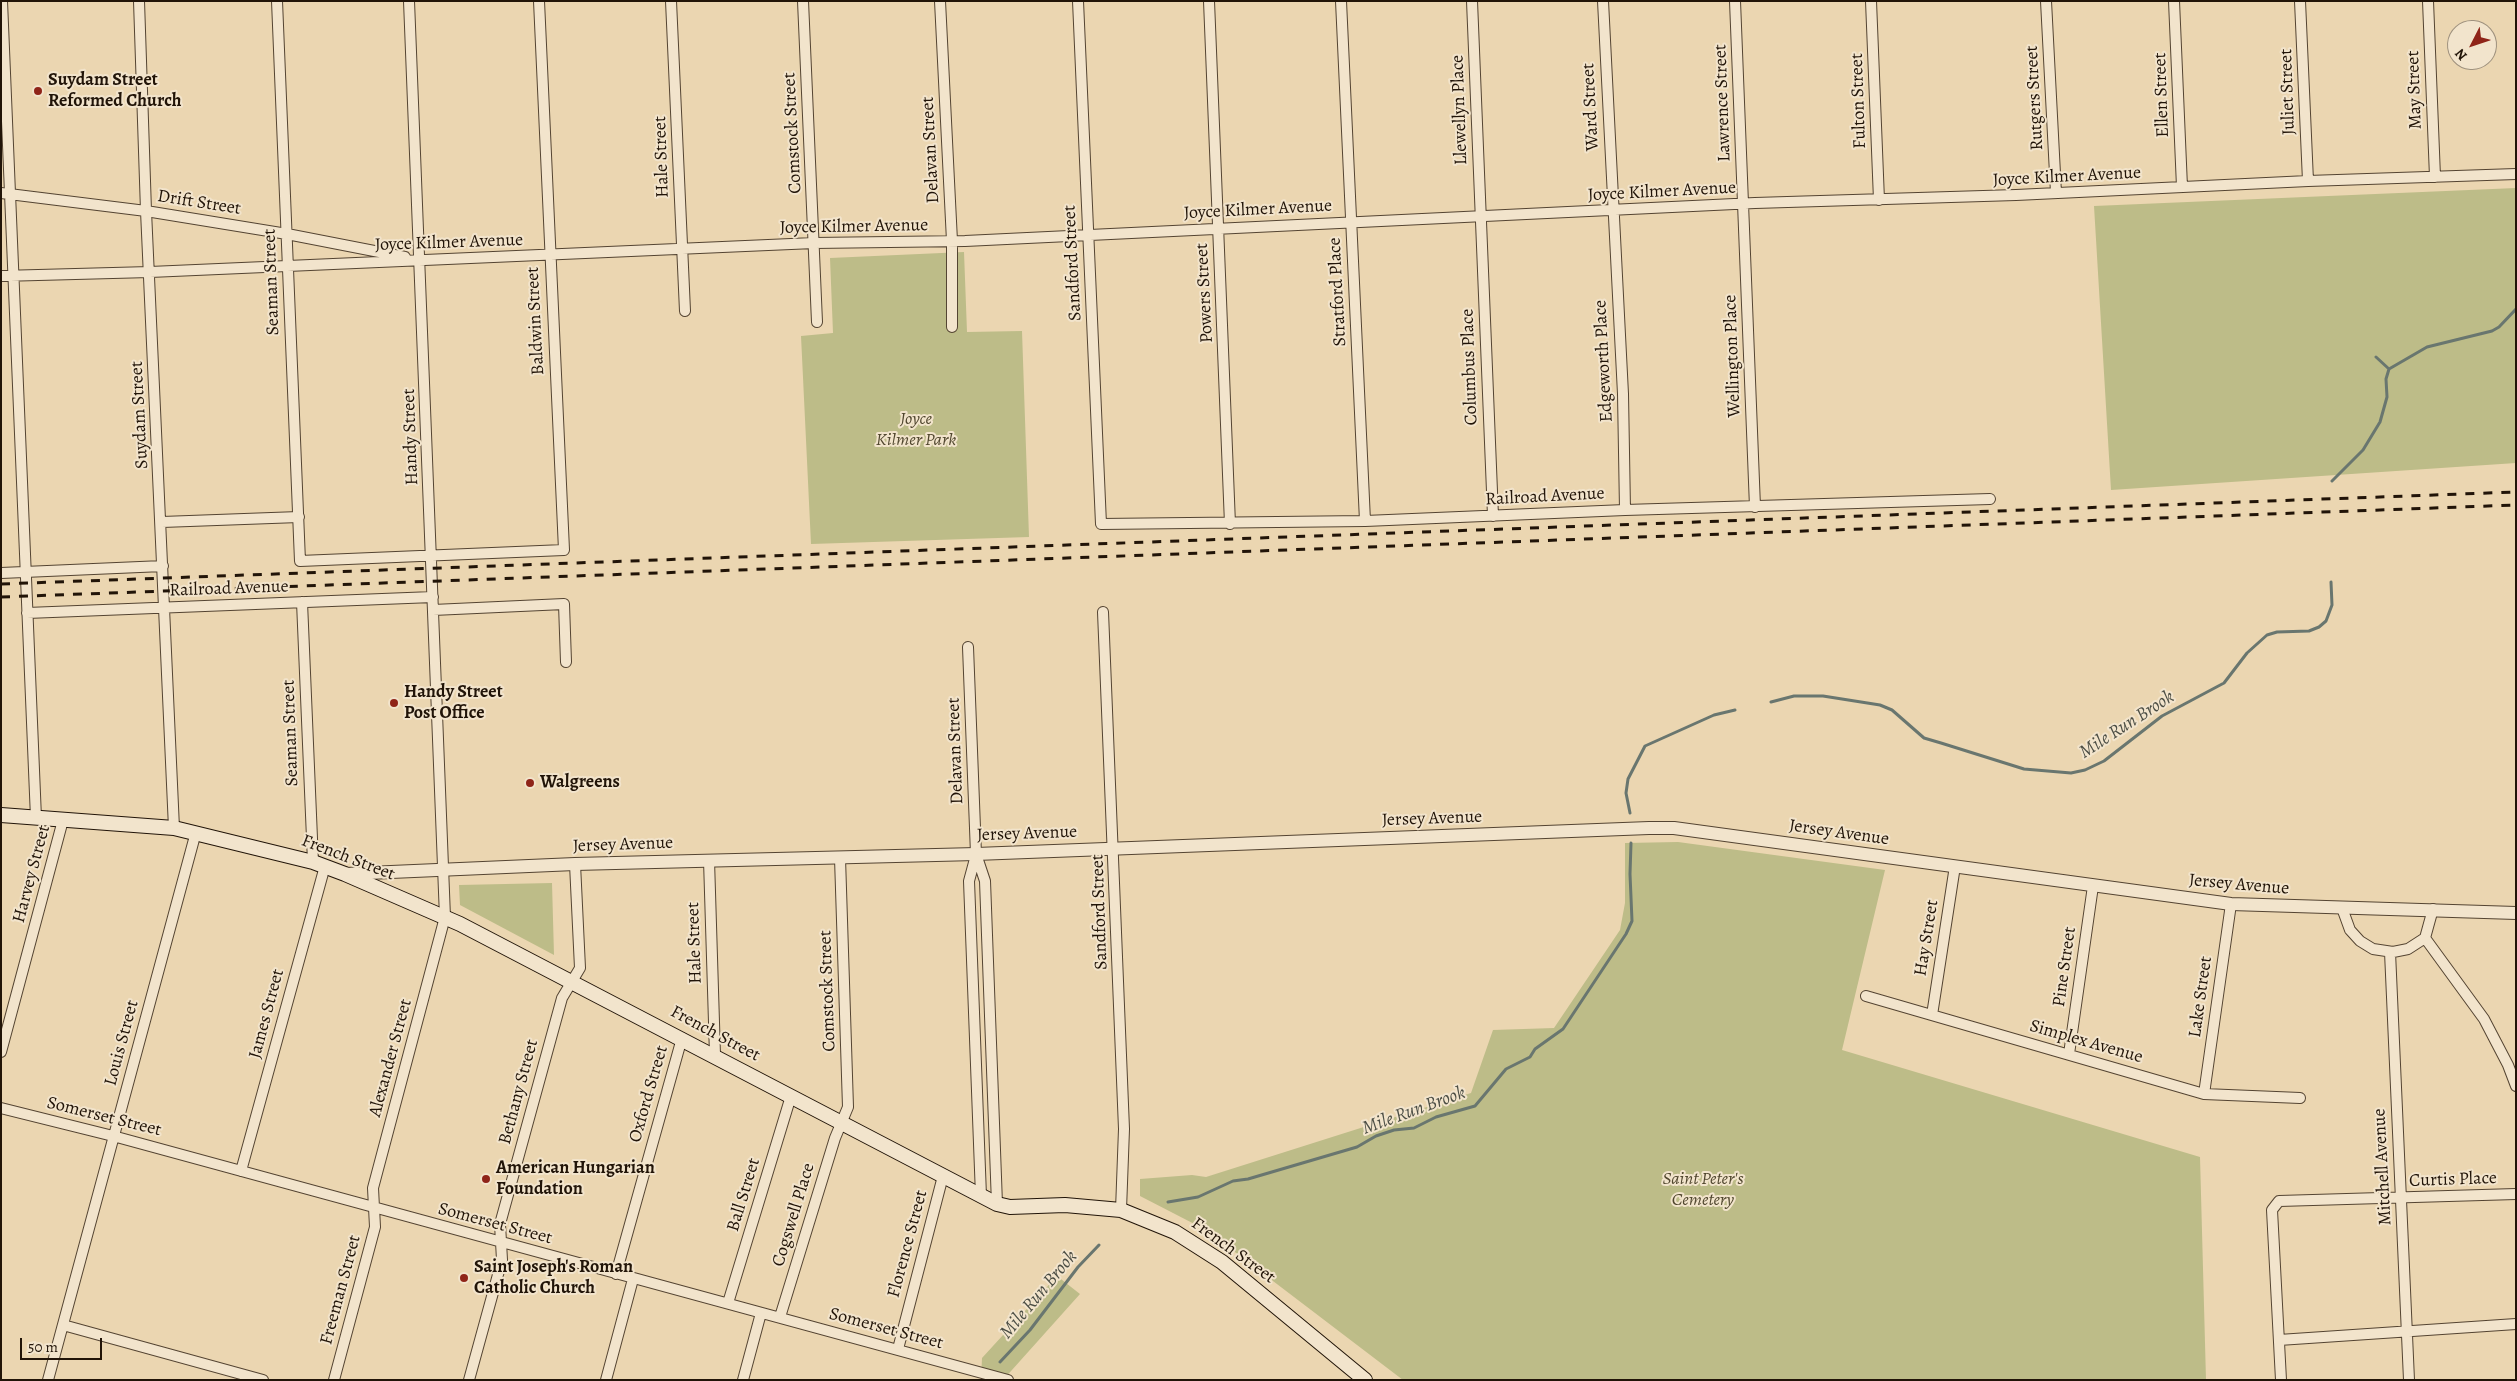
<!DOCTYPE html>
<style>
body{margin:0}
#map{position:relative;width:2517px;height:1381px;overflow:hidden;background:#ebd6b1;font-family:Alegreya,serif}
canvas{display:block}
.frame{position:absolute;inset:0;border:2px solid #211408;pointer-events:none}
.north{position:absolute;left:2447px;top:20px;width:50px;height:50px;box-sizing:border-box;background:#f2e4cc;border:1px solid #9e917e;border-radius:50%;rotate:229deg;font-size:14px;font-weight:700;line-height:20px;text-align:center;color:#211408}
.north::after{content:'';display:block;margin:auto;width:18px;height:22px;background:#8f2418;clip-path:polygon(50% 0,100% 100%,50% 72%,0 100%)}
.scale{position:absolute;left:20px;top:1338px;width:82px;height:22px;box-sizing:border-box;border:2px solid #211408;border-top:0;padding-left:6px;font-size:15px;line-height:18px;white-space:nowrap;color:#211408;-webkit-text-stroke:4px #f2e4cc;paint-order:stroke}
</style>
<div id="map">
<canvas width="2517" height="1381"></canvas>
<div class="frame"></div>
<div class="north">N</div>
<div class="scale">50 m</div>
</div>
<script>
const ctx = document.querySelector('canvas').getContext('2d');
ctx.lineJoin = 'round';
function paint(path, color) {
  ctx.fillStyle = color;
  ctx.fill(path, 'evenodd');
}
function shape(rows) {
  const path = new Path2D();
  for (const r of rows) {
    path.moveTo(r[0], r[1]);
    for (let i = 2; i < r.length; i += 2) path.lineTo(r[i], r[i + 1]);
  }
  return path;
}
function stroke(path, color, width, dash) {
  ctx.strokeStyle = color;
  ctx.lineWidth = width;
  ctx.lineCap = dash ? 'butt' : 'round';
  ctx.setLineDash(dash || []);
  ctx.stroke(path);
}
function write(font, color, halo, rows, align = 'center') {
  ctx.font = font + ' Alegreya,serif';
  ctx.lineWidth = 4;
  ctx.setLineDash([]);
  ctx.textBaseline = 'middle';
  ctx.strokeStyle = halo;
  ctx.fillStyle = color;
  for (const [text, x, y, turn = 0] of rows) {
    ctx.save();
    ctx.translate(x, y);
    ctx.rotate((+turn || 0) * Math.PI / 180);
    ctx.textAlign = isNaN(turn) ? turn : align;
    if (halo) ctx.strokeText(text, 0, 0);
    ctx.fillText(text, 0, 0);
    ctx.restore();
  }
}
paint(shape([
 [2516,188,2516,463,2111,490,2094,206],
 [964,252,967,332,1022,331,1029,537,811,544,801,336,833,333,830,258],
 [1678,842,1885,870,1842,1050,2200,1157,2206,1380,1403,1380,1206,1230,1140,1196,1140,1179,1192,1175,1206,1177,1471,1093,1493,1030,1554,1028,1620,930,1625,903,1625,843],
 [552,883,554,955,460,905,459,885],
 [1057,1276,1080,1294,1003,1380,981,1380,982,1358]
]), '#bdbc88');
stroke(shape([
 [2376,357,2389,369],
 [2332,481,2363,450,2380,422,2387,397,2386,379,2389,369,2427,347,2492,331,2499,327,2516,309],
 [1771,702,1794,696,1823,696,1880,705,1892,710,1924,738,1941,743,2024,769,2071,773,2085,770,2104,761,2162,716,2224,683,2247,653,2267,635,2277,632,2309,631,2319,627,2326,621,2332,605,2331,582],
 [1630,813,1626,793,1628,779,1645,746,1714,715,1735,710],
 [1168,1202,1198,1197,1233,1181,1248,1179,1357,1147,1376,1136,1394,1130,1414,1128,1436,1117,1475,1106,1506,1069,1530,1057,1535,1049,1563,1029,1626,934,1632,921,1630,874,1631,843],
 [1000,1362,1030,1330,1078,1267,1099,1245]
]), '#69766f', 3);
const minor = shape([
 [2,1,36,818],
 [139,1,146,211,174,828],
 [277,1,300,561,564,550,539,1],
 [671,1,685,311],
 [803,1,817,322],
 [940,1,952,241,952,327],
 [1078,1,1101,524,1365,521,1625,510,1990,499],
 [1209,1,1230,524],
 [1341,1,1365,521],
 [1472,1,1493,516],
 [1603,1,1623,394,1625,510],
 [1735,1,1755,507],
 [1871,1,1879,200],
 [2046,1,2056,193],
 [2174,1,2182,187],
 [2300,1,2308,181],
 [2428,1,2435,177],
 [1,193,146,211,287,234,405,257],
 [1,276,150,272,814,243,965,241,1755,203,2016,195,2308,181,2516,174],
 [162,522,299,517],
 [1,573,163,566],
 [302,602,313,862],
 [433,610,564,604,566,662],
 [1103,612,1124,1129,1121,1210],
 [27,613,433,597],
 [968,647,976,854,985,881,997,1204],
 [976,855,969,881,981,1196],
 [709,860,715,1055],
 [2342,908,2350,930,2360,941,2373,949,2393,952,2408,949,2425,938,2433,909],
 [2425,938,2484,1019,2508,1065,2516,1086],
 [2390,952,2409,1380],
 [1866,996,2204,1094,2300,1098],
 [1932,1015,1955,866],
 [1,1052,63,820],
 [2069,1054,2093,886],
 [2204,1094,2231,904],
 [1,1108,113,1136,1008,1380],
 [241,1171,325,866],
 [616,1274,682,1038],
 [728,1303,791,1096],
 [780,1317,835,1138,848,1107,840,858],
 [63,1325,263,1380],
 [2279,1340,2516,1324],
 [898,1349,943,1176],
 [48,1380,196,832],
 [334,1380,375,1227,373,1188,445,917,409,1],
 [469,1380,502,1260,500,1224,562,998,580,968,575,864],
 [606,1380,633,1279],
 [743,1380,761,1313],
 [2281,1380,2272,1210,2279,1201,2516,1194]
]);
const tertiary = shape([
 [345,874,575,864,976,854,1649,828,1674,828,2231,904,2516,913]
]);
const secondary = shape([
 [1,815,174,828,313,862,345,874,460,924,997,1204,1010,1207,1065,1205,1121,1210,1175,1232,1222,1262,1365,1380]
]);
stroke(minor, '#544432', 12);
stroke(tertiary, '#544432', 14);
stroke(secondary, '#211408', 16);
stroke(minor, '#f2e4cc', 10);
stroke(tertiary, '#f2e4cc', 12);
stroke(secondary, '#f2e4cc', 14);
stroke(shape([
 [1,584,2516,492],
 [1,597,2516,505]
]), '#211408', 3, [9, 9]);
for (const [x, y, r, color] of [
 [38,91,5,"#8f2418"],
 [394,703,5,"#8f2418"],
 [530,783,5,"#8f2418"],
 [486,1179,5,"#8f2418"],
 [464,1278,5,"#8f2418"]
]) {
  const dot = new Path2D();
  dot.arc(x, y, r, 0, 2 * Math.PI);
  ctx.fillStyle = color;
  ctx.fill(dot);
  stroke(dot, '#f2e4cc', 2);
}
write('bold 18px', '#211408', '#f2e4cc', [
 ["Suydam Street",48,81],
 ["Reformed Church",48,102],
 ["Handy Street",404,693],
 ["Post Office",404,714],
 ["Walgreens",540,783],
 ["American Hungarian",496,1169],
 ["Foundation",496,1190],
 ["Saint Joseph's Roman",474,1268],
 ["Catholic Church",474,1289]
], 'left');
write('18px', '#211408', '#f2e4cc', [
 ["May Street",2415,90,-92],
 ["Juliet Street",2288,92,-92],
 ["Ellen Street",2162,95,-92],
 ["Rutgers Street",2035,98,-93],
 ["Fulton Street",1859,101,-92],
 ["Lawrence Street",1723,103,-92],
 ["Ward Street",1591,107,-93],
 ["Llewellyn Place",1460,110,-92],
 ["Comstock Street",793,133,-93],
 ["Delavan Street",931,150,-93],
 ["Hale Street",662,157,-92],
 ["Joyce Kilmer Avenue",2067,177,-3],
 ["Joyce Kilmer Avenue",1662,192,-3],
 ["Drift Street",199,203,9],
 ["Joyce Kilmer Avenue",1258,210,-3],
 ["Joyce Kilmer Avenue",854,227,-1],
 ["Joyce Kilmer Avenue",449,243,-2],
 ["Sandford Street",1073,263,-93],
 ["Seaman Street",272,282,-92],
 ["Stratford Place",1338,292,-93],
 ["Powers Street",1205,293,-93],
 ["Baldwin Street",536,321,-93],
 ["Wellington Place",1733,356,-92],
 ["Edgeworth Place",1604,361,-93],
 ["Columbus Place",1470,367,-92],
 ["Suydam Street",140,415,-93],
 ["Handy Street",411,437,-92],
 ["Railroad Avenue",1545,497,-3],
 ["Railroad Avenue",229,589,-2],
 ["Seaman Street",291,733,-92],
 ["Delavan Street",956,751,-92],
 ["Jersey Avenue",1432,819,-2],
 ["Jersey Avenue",1839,833,8],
 ["Jersey Avenue",1027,834,-2],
 ["Jersey Avenue",623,845,-2],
 ["French Street",348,858,21],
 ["Harvey Street",32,874,-75],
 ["Jersey Avenue",2239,885,5],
 ["Sandford Street",1100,912,-92],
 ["Hay Street",1927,938,-81],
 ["Hale Street",695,943,-92],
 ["Pine Street",2065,967,-82],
 ["Comstock Street",828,991,-92],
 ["Lake Street",2201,997,-82],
 ["James Street",267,1014,-75],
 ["French Street",715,1034,28],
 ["Simplex Avenue",2086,1042,16],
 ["Louis Street",122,1043,-75],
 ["Alexander Street",391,1058,-75],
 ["Bethany Street",519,1092,-75],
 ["Oxford Street",649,1094,-74],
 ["Somerset Street",104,1117,14],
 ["Mitchell Avenue",2383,1167,-93],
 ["Curtis Place",2453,1180,-2],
 ["Ball Street",744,1195,-73],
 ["Cogswell Place",794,1215,-73],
 ["Somerset Street",495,1224,15],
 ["Florence Street",908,1244,-75],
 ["French Street",1233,1251,36],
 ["Freeman Street",341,1290,-75],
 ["Somerset Street",886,1329,15]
]);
write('italic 18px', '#50462e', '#f2e4cc', [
 ["Joyce",916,420],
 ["Kilmer Park",916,441],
 ["Saint Peter's",1703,1180],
 ["Cemetery",1703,1201]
]);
write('italic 19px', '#4b4d44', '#f2e4cc', [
 ["Mile Run Brook",2127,725,-33],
 ["Mile Run Brook",1414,1111,-20],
 ["Mile Run Brook",1039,1295,-50]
]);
</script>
